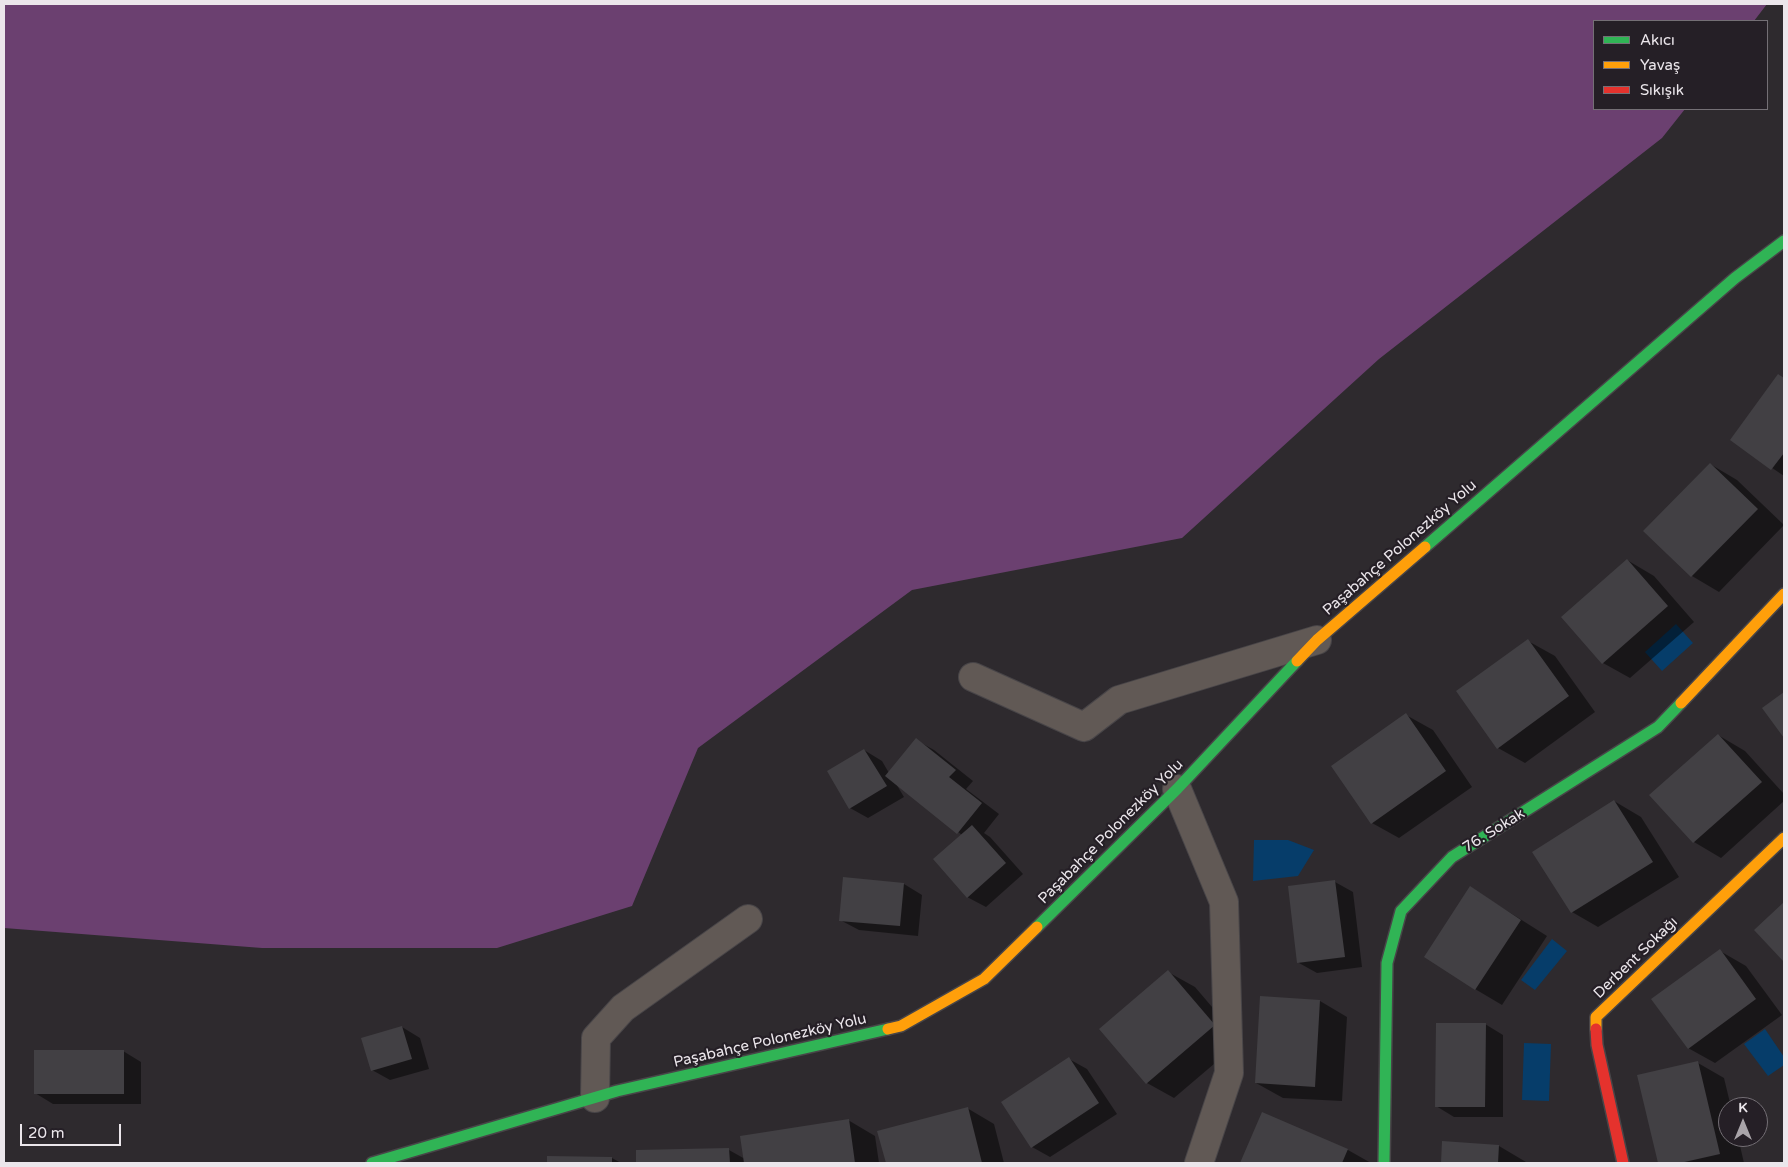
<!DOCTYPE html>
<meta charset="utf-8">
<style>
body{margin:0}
#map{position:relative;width:1788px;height:1167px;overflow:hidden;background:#2e2a2e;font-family:"Varela Round",sans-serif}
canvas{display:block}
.frame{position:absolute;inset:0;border:5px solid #ebe6eb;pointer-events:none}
.legend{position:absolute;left:1593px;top:20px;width:175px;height:90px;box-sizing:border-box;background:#251f26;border:1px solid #746f75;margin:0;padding:6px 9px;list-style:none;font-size:15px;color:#ebe6eb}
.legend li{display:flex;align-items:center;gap:10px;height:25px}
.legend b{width:25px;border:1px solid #746f75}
.north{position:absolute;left:1718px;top:1097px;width:50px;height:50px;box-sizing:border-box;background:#251f26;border:1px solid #746f75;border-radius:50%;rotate:0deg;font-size:14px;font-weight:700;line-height:20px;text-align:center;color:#ebe6eb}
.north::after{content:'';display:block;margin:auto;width:18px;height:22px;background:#a9a4a9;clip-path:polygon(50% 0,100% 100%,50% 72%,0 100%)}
.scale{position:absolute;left:20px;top:1124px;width:101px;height:22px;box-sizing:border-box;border:2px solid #ebe6eb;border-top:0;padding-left:6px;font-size:15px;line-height:18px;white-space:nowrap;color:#ebe6eb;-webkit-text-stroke:4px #251f26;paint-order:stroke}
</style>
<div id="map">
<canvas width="1788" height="1167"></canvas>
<div class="frame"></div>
<ul class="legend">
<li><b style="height:6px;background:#30b455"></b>Akıcı</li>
<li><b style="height:6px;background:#ff9f0a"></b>Yavaş</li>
<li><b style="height:6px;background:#e5322d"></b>Sıkışık</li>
</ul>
<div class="north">K</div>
<div class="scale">20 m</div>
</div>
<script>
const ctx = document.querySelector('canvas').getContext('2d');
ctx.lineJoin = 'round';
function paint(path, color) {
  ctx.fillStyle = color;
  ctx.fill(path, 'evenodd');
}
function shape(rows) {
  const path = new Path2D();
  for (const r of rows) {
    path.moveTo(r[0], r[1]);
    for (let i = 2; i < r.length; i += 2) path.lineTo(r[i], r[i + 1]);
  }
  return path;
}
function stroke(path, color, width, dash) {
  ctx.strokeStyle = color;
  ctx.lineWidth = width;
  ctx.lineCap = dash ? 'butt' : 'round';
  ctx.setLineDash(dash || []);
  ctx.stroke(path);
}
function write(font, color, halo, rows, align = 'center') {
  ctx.font = font + ' "Varela Round",sans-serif';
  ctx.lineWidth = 4.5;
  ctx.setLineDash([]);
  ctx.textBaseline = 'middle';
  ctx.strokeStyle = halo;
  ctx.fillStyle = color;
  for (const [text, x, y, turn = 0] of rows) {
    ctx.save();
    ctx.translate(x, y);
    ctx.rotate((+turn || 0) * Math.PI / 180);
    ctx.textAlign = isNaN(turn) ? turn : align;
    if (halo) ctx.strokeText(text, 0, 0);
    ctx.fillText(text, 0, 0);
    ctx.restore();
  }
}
paint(shape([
 [4,4,1767,4,1754,21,1594,21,1594,109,1685,109,1662,138,1379,359,1182,538,912,590,698,748,632,906,497,948,262,948,4,928]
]), '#6b4070');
paint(shape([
 [1676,624,1693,643,1662,671,1645,652],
 [1254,840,1288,840,1314,850,1298,876,1253,881],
 [1552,939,1567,951,1535,990,1521,980],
 [1765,1029,1784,1057,1784,1065,1768,1076,1744,1044],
 [1524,1043,1551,1044,1549,1101,1522,1100]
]), '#063d6a');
paint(shape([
 [1779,375,1784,379,1784,476,1731,440],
 [1710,464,1737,480,1784,525,1719,592,1692,576,1645,531],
 [1627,560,1654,576,1694,622,1630,678,1603,663],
 [1528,641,1555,656,1595,712,1525,763,1498,748],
 [1406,715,1433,730,1472,787,1399,838,1372,823],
 [1718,735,1745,751,1784,794,1784,801,1721,858,1694,842,1651,795],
 [916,740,934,750,973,781,966,789,999,814,984,833,990,837,1023,874,986,907,967,897,962,835,895,782,904,797,868,818,850,808,864,750,882,761,889,773],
 [1614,801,1641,817,1679,877,1598,927,1572,912],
 [1335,882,1353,892,1362,967,1317,973,1299,963],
 [904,884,922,895,918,936,859,930,840,920],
 [1471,888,1547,936,1502,1005,1475,989],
 [1784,904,1784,961,1756,930],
 [1720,951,1746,966,1782,1015,1715,1063,1688,1048],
 [1168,972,1195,987,1241,1041,1174,1098,1147,1083],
 [1261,997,1320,1001,1347,1017,1342,1101,1283,1098,1256,1083],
 [1485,1024,1503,1035,1503,1117,1454,1117,1436,1106],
 [402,1027,420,1038,429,1069,390,1080,372,1070],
 [123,1051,141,1062,141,1104,53,1104,35,1093],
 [1069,1059,1087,1069,1117,1114,1050,1157,1032,1147],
 [1698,1063,1724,1078,1731,1107,1728,1107,1728,1137,1738,1137,1744,1163,1659,1163,1639,1076],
 [967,1108,994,1124,1004,1163,887,1163,879,1132],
 [1263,1114,1348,1150,1371,1163,1242,1163],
 [848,1120,875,1136,879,1163,637,1163,637,1151,729,1150,745,1159],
 [1444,1142,1499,1146,1526,1162,1526,1163,1442,1163],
 [548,1158,612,1158,621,1163,548,1163]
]), '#0007');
paint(shape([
 [1778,374,1784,378,1784,453,1771,470,1730,440],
 [1710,463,1758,509,1691,577,1643,531],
 [1627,559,1668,606,1602,664,1561,617],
 [1528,639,1569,696,1497,749,1456,691],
 [1784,692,1784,738,1762,708],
 [1406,713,1446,771,1371,824,1331,766],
 [1718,734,1762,782,1693,843,1649,795],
 [916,738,956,770,949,777,982,803,957,834,885,776],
 [864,749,887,786,849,809,827,771],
 [1614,800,1653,862,1571,913,1532,852],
 [972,825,1006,863,967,898,933,859],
 [843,877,904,883,900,926,839,921],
 [1335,880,1345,957,1297,963,1288,886],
 [1470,886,1521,920,1475,990,1424,957],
 [1784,902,1784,962,1754,930],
 [1720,949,1756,999,1688,1049,1651,999],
 [1168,970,1215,1025,1146,1084,1099,1029],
 [1260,996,1320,1000,1315,1087,1255,1083],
 [1436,1023,1486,1023,1485,1107,1435,1107],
 [402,1026,412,1059,371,1071,361,1038],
 [34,1050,124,1050,124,1094,34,1094],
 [1069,1057,1099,1103,1031,1148,1001,1102],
 [1698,1061,1720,1154,1680,1163,1658,1163,1637,1075],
 [968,1107,982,1163,886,1163,877,1131],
 [1262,1112,1348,1149,1342,1163,1240,1163],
 [849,1119,855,1163,744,1163,740,1136],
 [1442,1141,1499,1145,1498,1163,1441,1163],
 [729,1148,730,1163,636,1163,636,1150],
 [547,1156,612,1157,612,1163,547,1163]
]), '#424044');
const street = shape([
 [973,677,1084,727,1119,700,1317,640],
 [1177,789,1224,902,1229,1073,1199,1163],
 [595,1098,596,1038,623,1008,748,919]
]);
const fast = shape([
 [1425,547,1735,278,1784,241],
 [1037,927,1177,789,1297,661],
 [372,1163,617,1091,888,1029],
 [1384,1163,1387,963,1401,911,1452,857,1658,727,1681,703]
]);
const slow = shape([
 [1297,661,1317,640,1425,547],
 [1681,703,1784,594],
 [888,1029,901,1026,984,979,1037,927],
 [1596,1029,1596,1017,1784,838]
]);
const jam = shape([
 [1596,1029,1597,1045,1623,1163]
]);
stroke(street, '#484548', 30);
stroke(fast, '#484548', 14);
stroke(slow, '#484548', 14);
stroke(jam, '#484548', 14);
stroke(street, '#615955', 28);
stroke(fast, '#30b455', 11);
stroke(slow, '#ff9f0a', 11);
stroke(jam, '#e5322d', 11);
write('15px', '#ebe6eb', '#251f26', [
 ["Paşabahçe Polonezköy Yolu",1400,548,-41],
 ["76. Sokak",1494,831,-32],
 ["Paşabahçe Polonezköy Yolu",1111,832,-45],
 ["Derbent Sokağı",1636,958,-44],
 ["Paşabahçe Polonezköy Yolu",770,1041,-13]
]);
</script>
